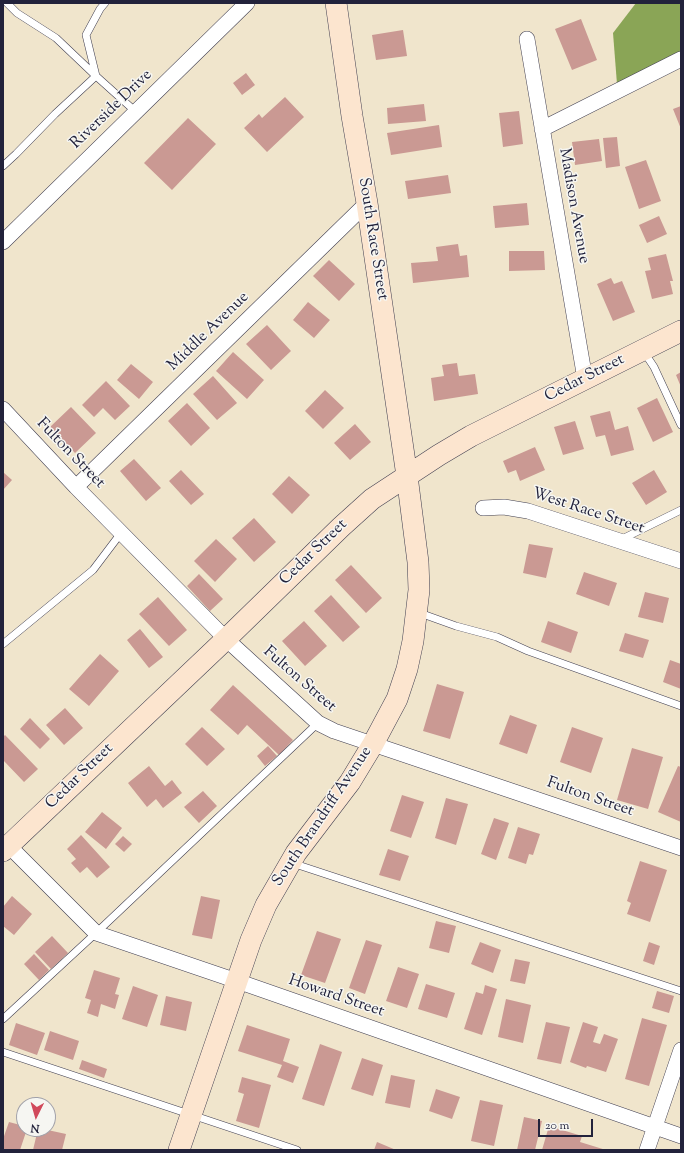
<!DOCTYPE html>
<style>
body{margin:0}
#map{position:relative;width:684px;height:1153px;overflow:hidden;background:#f0e5cc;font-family:"Sorts Mill Goudy",serif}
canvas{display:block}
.frame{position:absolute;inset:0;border:4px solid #22223b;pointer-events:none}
.north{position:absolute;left:16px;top:1097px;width:40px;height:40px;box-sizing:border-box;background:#f6f6f2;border:1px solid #a1a1a9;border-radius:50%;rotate:185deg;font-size:11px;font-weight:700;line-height:16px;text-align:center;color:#22223b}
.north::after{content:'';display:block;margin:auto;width:14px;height:18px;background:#d1495b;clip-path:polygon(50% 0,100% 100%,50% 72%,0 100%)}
.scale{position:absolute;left:538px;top:1119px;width:55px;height:18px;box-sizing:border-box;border:2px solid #22223b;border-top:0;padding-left:5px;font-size:12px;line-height:14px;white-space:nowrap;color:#22223b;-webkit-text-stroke:3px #f6f6f2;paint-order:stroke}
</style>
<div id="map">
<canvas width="684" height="1153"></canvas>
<div class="frame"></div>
<div class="north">N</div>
<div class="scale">20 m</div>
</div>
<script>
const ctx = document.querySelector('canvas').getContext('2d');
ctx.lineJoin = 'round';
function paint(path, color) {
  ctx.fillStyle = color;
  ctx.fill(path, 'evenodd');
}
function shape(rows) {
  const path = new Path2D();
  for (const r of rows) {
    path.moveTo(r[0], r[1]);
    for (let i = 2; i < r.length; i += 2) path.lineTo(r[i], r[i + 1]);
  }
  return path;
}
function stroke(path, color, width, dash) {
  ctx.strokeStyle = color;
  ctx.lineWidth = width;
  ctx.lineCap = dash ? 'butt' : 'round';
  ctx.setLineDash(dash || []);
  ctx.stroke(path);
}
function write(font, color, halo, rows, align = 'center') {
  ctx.font = font + ' "Sorts Mill Goudy",serif';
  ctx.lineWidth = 3;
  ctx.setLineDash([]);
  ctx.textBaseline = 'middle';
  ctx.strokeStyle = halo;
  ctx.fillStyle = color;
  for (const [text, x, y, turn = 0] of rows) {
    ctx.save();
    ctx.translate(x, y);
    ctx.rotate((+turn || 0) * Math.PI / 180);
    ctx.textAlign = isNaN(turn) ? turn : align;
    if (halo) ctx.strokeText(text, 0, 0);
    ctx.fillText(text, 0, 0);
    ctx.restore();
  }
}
paint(shape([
 [636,3,681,3,681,53,617,84,613,33]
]), '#8aa556');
paint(shape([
 [581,19,597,60,572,70,555,29],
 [403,30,407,56,376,60,372,35],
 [246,73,255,85,242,95,233,83],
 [285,97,304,117,267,152,244,128,259,114,262,118],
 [424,104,426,121,388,124,387,108],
 [681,106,681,129,673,109],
 [519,111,523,144,503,147,499,113],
 [188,118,216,144,172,190,144,163],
 [439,125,442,147,391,155,387,133],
 [617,137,620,166,606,168,603,138],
 [599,139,602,161,575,165,572,142],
 [646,160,661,201,639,209,625,167],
 [448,175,451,193,408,199,405,181],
 [527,203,529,225,495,228,493,206],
 [659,216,667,234,647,243,639,225],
 [458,244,460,256,467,255,469,277,413,283,411,263,438,261,436,247],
 [509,251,544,251,545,270,509,271],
 [666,254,673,281,670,281,673,294,652,299,645,271,651,270,648,258],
 [329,260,355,284,339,301,313,276],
 [611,278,614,284,622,281,635,312,613,321,597,284],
 [308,302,330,320,314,338,293,320],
 [267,325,291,351,271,370,246,344],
 [233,352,264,380,247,399,216,371],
 [457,363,459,376,475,374,478,394,434,401,431,378,444,376,442,365],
 [131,364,153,382,139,399,117,380],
 [681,372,681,387,676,375],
 [213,376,237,403,217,420,193,394],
 [106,381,130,406,115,420,103,408,94,417,82,405],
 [325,390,344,408,323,429,305,411],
 [657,398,673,432,653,442,637,408],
 [187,403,210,428,191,446,168,421],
 [71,407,96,433,75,453,50,427],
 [610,411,615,430,628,426,634,450,611,456,605,435,596,437,590,416],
 [575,421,584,449,563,455,554,427],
 [355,424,371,442,350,460,334,443],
 [535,447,545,470,520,481,516,470,508,473,503,461],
 [134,459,161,488,146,501,120,471],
 [181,470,204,494,191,505,169,481],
 [654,470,667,492,646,505,632,483],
 [3,472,12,480,3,490],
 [289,476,310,495,292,514,272,494],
 [254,518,276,542,254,562,232,538],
 [216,539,237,559,215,582,194,561],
 [529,544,553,548,546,578,523,573],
 [351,565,382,598,366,613,335,580],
 [584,572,617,583,609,606,576,594],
 [199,574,223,599,210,611,187,586],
 [645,592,669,598,663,623,638,617],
 [331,595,360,627,343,642,314,611],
 [158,597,187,630,169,646,139,614],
 [304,621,327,646,305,666,282,641],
 [548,621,578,632,571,653,541,642],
 [140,629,163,657,149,668,127,640],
 [625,633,649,640,643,658,619,651],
 [100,654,119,671,89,706,69,689],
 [670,660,681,664,681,689,663,682],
 [437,684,464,692,450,739,423,731],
 [233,685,293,740,279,755,247,725,238,735,210,710],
 [65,708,83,728,64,745,46,725],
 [510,715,537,725,527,754,499,744],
 [30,718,50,739,40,749,20,729],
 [202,727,225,749,207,766,185,744],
 [572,727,603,738,591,773,560,762],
 [5,735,38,769,24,782,3,760,3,737],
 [268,746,277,756,265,766,257,756],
 [632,748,663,757,648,809,617,800],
 [149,766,165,786,172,780,182,793,163,808,156,799,147,807,128,783],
 [678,766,681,767,681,822,658,812],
 [203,791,217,806,199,823,184,807],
 [402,795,424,802,411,838,390,831],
 [446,798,468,804,456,845,435,838],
 [102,812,122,828,106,849,85,832],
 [494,818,509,823,496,860,481,854],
 [518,827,540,834,533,855,529,854,526,864,508,858],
 [81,835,110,867,97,878,87,867,80,873,71,863,76,859,67,849],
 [123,836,132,844,124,852,115,844],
 [388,849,409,856,400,881,379,875],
 [640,861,667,870,650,922,627,914,631,903,627,901],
 [12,896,32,914,14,935,3,926,3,907],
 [201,896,220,900,212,939,192,935],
 [436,921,456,926,449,953,429,948],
 [317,931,341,939,325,983,301,975],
 [52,936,68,953,51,969,35,952],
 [366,940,382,945,365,994,349,988],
 [480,942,501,950,493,973,471,964],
 [649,942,660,946,654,965,643,961],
 [34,954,49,970,39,980,24,964],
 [515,959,530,962,525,984,510,981],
 [398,967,419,974,407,1008,386,1001],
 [94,970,120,978,115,994,119,995,115,1009,101,1004,98,1017,87,1013,91,1000,85,998],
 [426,984,455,993,447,1018,418,1009],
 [485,985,497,989,482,1035,464,1029,476,992,483,994],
 [133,986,158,995,147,1027,122,1019],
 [657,991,674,996,669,1013,652,1008],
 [166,996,192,1002,186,1031,160,1025],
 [506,999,531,1005,523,1043,498,1037],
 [642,1018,667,1025,649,1086,625,1079],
 [546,1022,570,1027,561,1064,537,1059],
 [583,1022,598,1027,593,1042,600,1044,604,1034,618,1039,606,1072,587,1066,586,1068,570,1062],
 [16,1023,45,1033,37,1055,9,1045],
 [247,1025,290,1039,283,1061,299,1067,293,1083,277,1077,282,1065,238,1051],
 [50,1031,79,1041,73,1060,44,1050],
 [320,1044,342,1052,324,1106,302,1099],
 [362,1058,383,1065,373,1096,351,1089],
 [82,1060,107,1069,104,1078,79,1069],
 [391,1075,415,1080,410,1108,385,1103],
 [242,1077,271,1085,259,1128,236,1121,244,1094,238,1092],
 [436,1089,460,1097,452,1119,429,1111],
 [480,1100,503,1105,494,1146,471,1141],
 [524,1117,542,1121,535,1150,517,1150],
 [9,1122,24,1126,24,1129,27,1129,20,1150,3,1150,3,1139],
 [549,1126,582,1136,580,1142,606,1150,542,1150],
 [38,1129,43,1129,66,1134,62,1150,33,1150],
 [377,1142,396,1150,374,1150]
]), '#ca9993');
const service = shape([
 [7,3,17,13,56,38,96,76,86,35,100,9,105,3],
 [3,166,16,154,55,114,96,76,136,112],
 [644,352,654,367,681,425],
 [620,540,681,510],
 [417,612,456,626,497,637,528,651,681,706],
 [3,644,93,570,121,533],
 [292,863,681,991],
 [3,1019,96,933,318,723],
 [3,1052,297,1150]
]);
const minor = shape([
 [527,39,585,379],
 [542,129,681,59],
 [3,242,247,3],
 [3,409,76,487,226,639,318,723,334,731,681,848],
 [76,487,367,203],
 [483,508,504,507,528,511,681,561],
 [9,846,96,933,237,981,681,1136],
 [647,1150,681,1050]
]);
const secondary = shape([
 [3,851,226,639,341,527,372,499,439,455,471,436,681,331],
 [179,1150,251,940,266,905,296,853,350,782,373,744,397,699,407,669,413,641,419,590,418,562,407,476,367,203,352,116,336,3]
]);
stroke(service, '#413f51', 8);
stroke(minor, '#413f51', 16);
stroke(secondary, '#413f51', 22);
stroke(service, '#fff', 7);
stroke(minor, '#fff', 15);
stroke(secondary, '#fce5cf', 21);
write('16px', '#22223b', '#f6f6f2', [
 ["Riverside Drive",112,110,-44],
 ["Madison Avenue",573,206,80],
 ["South Race Street",372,239,81],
 ["Middle Avenue",209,332,-44],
 ["Cedar Street",585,379,-27],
 ["Fulton Street",70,454,46],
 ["West Race Street",588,512,18],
 ["Cedar Street",314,553,-44],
 ["Fulton Street",299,680,41],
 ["Cedar Street",80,777,-44],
 ["Fulton Street",590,798,19],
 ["South Brandriff Avenue",323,817,-56],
 ["Howard Street",336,997,19]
]);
</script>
